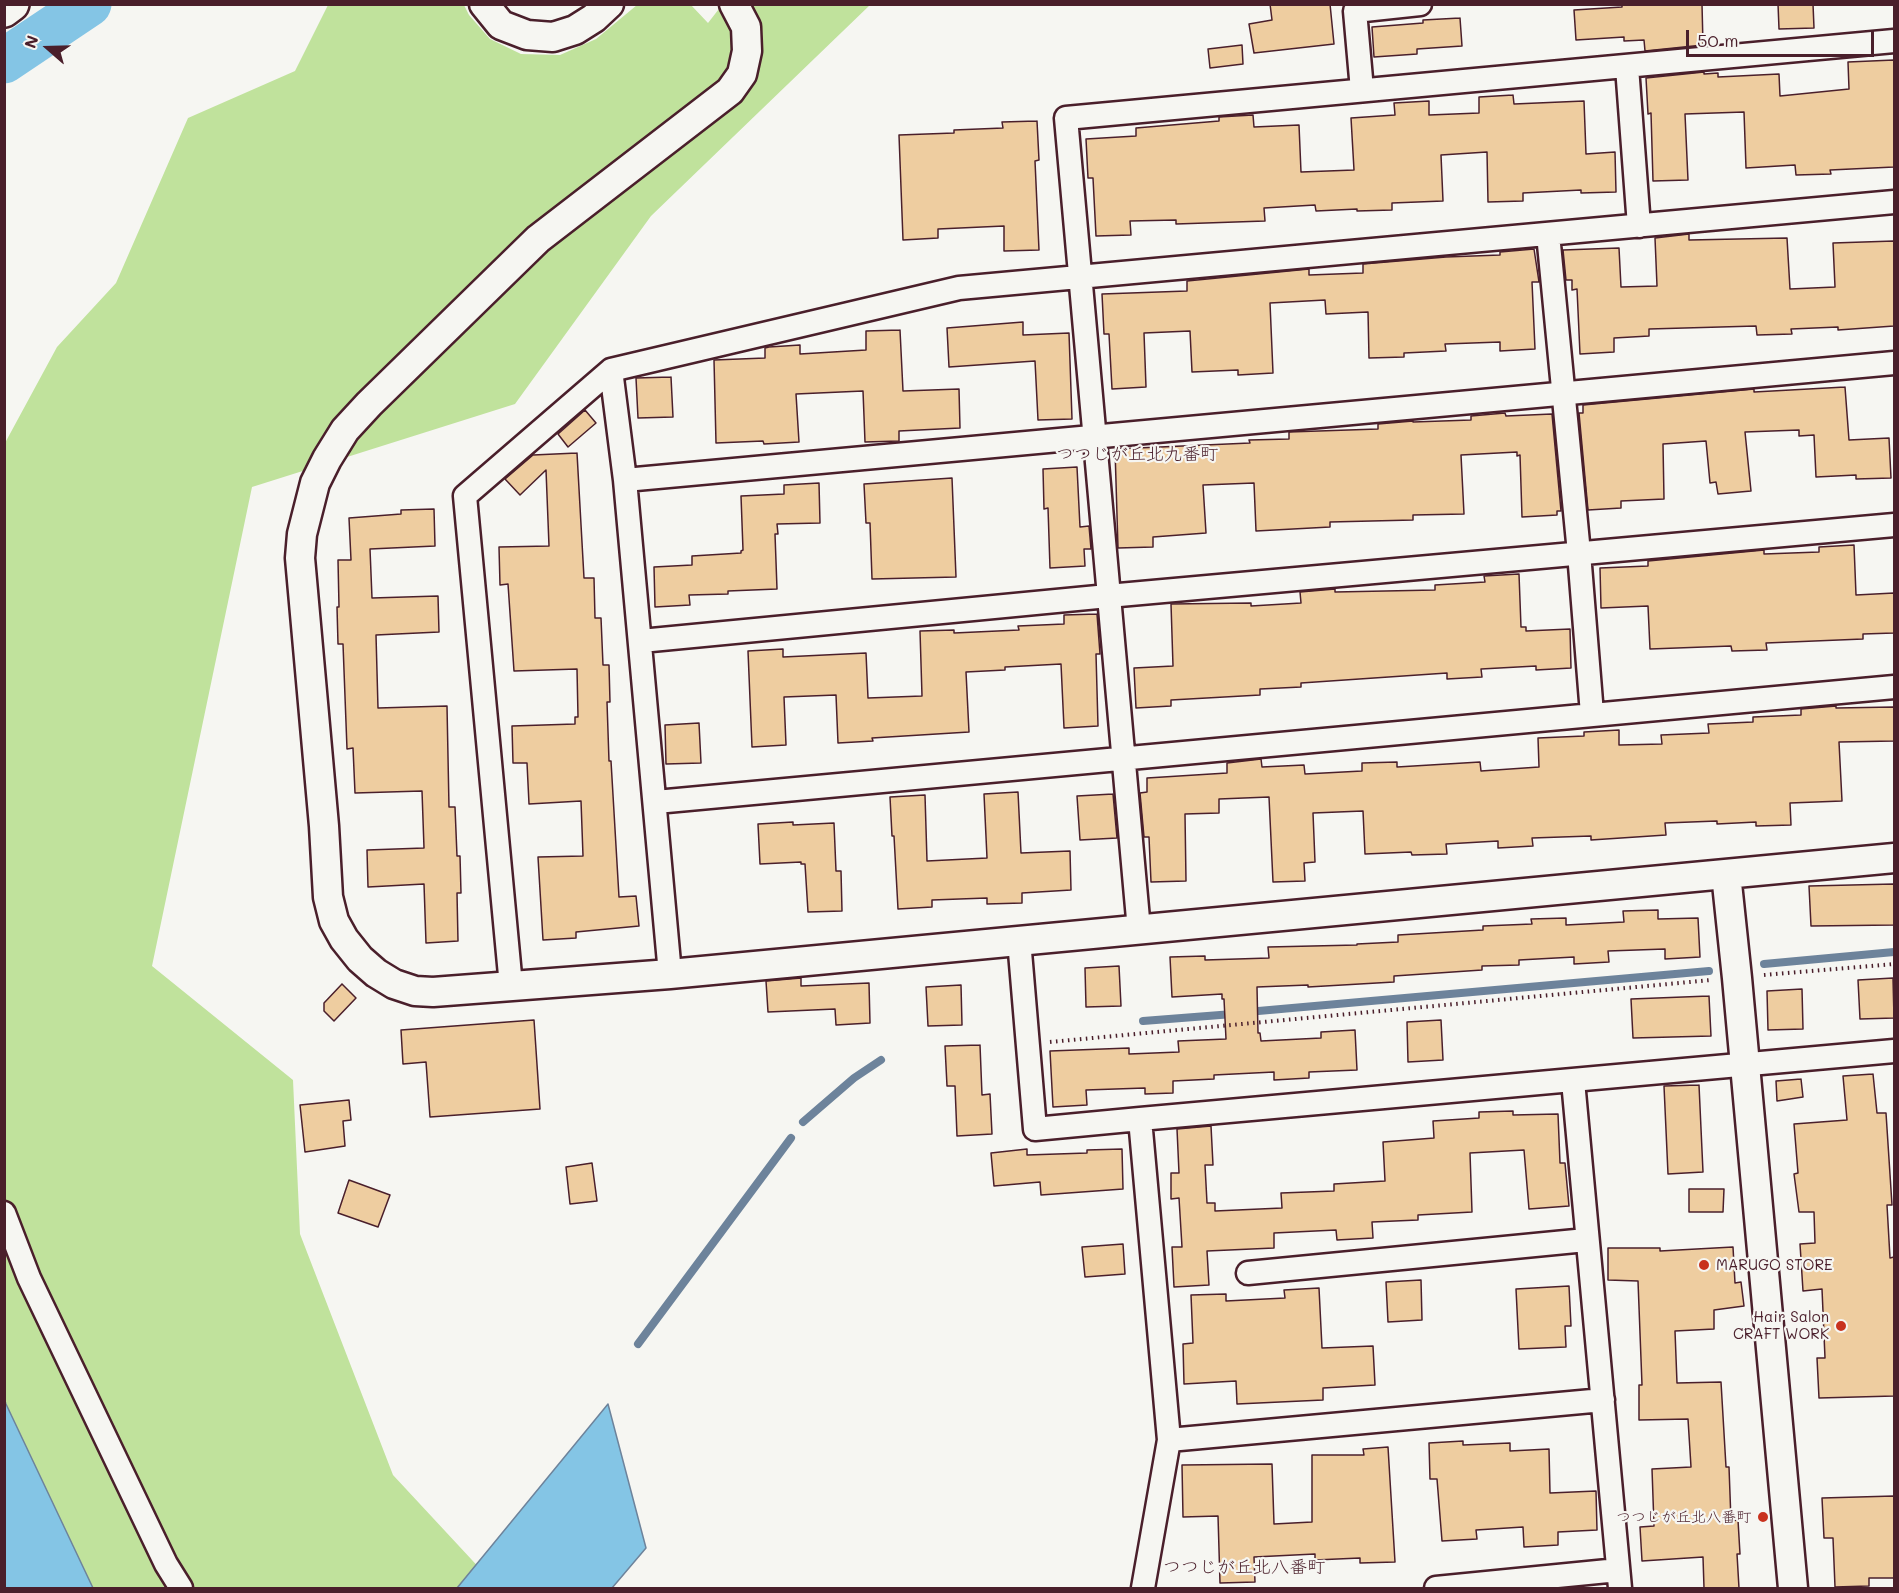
<!DOCTYPE html>
<meta charset="utf-8">
<style>
body{margin:0}
#map{position:relative;width:1899px;height:1593px;overflow:hidden;background:#f6f6f2;font-family:Mali,sans-serif}
canvas{display:block}
.frame{position:absolute;inset:0;border:6px solid #4a1f2b;pointer-events:none}
.north{position:absolute;left:18px;top:18px;width:60px;height:60px;-webkit-text-stroke:4px #f6f6f2;paint-order:stroke;rotate:290deg;font-size:16px;font-weight:700;line-height:24px;text-align:center;color:#4a1f2b}
.north::after{content:'';display:block;margin:auto;width:21px;height:27px;background:#4a1f2b;clip-path:polygon(50% 0,100% 100%,50% 72%,0 100%)}
.scale{position:absolute;left:1686px;top:30px;width:188px;height:27px;box-sizing:border-box;border:3px solid #4a1f2b;border-top:0;padding-left:8px;font-size:18px;line-height:21px;white-space:nowrap;color:#4a1f2b;-webkit-text-stroke:4px #f6f6f2;paint-order:stroke}
</style>
<div id="map">
<canvas width="1899" height="1593"></canvas>
<div class="frame"></div>
<div class="north">N</div>
<div class="scale">50 m</div>
</div>
<script>
const ctx = document.querySelector('canvas').getContext('2d');
ctx.lineJoin = 'round';
function paint(path, color) {
  ctx.fillStyle = color;
  ctx.fill(path, 'evenodd');
}
function shape(rows) {
  const path = new Path2D();
  for (const r of rows) {
    path.moveTo(r[0], r[1]);
    for (let i = 2; i < r.length; i += 2) path.lineTo(r[i], r[i + 1]);
  }
  return path;
}
function stroke(path, color, width, dash) {
  ctx.strokeStyle = color;
  ctx.lineWidth = width;
  ctx.lineCap = dash ? 'butt' : 'round';
  ctx.setLineDash(dash || []);
  ctx.stroke(path);
}
function write(font, color, halo, rows, align = 'center') {
  ctx.font = font + ' Mali,"Klee One",sans-serif';
  ctx.lineWidth = 4.5;
  ctx.setLineDash([]);
  ctx.textBaseline = 'middle';
  ctx.strokeStyle = halo;
  ctx.fillStyle = color;
  for (const [text, x, y, turn = 0] of rows) {
    ctx.save();
    ctx.translate(x, y);
    ctx.rotate((+turn || 0) * Math.PI / 180);
    ctx.textAlign = isNaN(turn) ? turn : align;
    if (halo) ctx.strokeText(text, 0, 0);
    ctx.fillText(text, 0, 0);
    ctx.restore();
  }
}
paint(shape([
 [328,5,464,5,469,15,490,39,521,54,560,55,596,39,637,5,691,5,708,23,722,5,870,5,651,216,515,404,252,487,152,966,293,1080,300,1234,393,1475,498,1588,5,1588,5,443,57,347,116,283,188,118,295,71]
]), '#c0e29c');
const water = shape([
 [5,1401,6,1404,93,1588,5,1588,5,1401],
 [608,1404,646,1548,612,1588,457,1588,608,1404]
]);
paint(water, '#84c5e5');
stroke(water, '#6d839b', 1.5);
stroke(shape([
 [1764,964,1894,952],
 [1247,1012,1709,971],
 [1143,1021,1233,1014],
 [803,1122,854,1078,881,1060],
 [638,1344,791,1138]
]), '#6d839b', 8);
stroke(shape([
 [4,61,89,4]
]), '#84c5e5', 45);
const building = shape([
 [1270,4,1330,4,1334,44,1254,53,1249,24,1272,20,1270,4],
 [1622,4,1702,4,1703,45,1645,51,1644,40,1624,41,1624,37,1576,40,1574,10,1622,7,1622,4],
 [1778,4,1813,4,1814,28,1779,29,1778,4],
 [1460,18,1462,46,1417,49,1417,54,1374,57,1372,27,1423,23,1423,20,1460,18],
 [1242,45,1243,64,1210,68,1208,49,1242,45],
 [1894,60,1894,167,1830,170,1831,174,1796,175,1795,165,1746,168,1744,112,1685,114,1688,180,1653,181,1651,113,1648,114,1646,78,1704,72,1704,74,1718,73,1718,77,1779,74,1780,96,1849,89,1848,62,1894,60],
 [1513,95,1514,104,1584,101,1586,154,1615,152,1616,192,1581,193,1581,190,1523,193,1523,201,1488,202,1487,152,1441,155,1443,201,1392,203,1392,210,1357,211,1357,209,1316,211,1315,205,1264,208,1265,221,1176,224,1176,220,1130,221,1131,235,1096,236,1093,178,1088,178,1086,139,1136,136,1136,128,1219,121,1219,117,1253,115,1254,127,1299,125,1301,172,1354,170,1351,118,1395,115,1394,103,1429,101,1429,115,1479,113,1479,97,1513,95],
 [1037,121,1039,160,1035,161,1039,250,1004,251,1004,226,938,229,938,238,903,240,899,135,954,133,954,130,1003,128,1002,122,1037,121],
 [1689,234,1689,240,1787,238,1790,289,1835,287,1833,243,1894,241,1894,326,1838,330,1838,327,1791,329,1792,334,1757,335,1756,326,1649,329,1649,336,1614,338,1614,352,1580,354,1577,289,1572,290,1572,280,1566,280,1563,250,1619,248,1621,287,1657,286,1655,238,1689,234],
 [1534,249,1539,282,1532,282,1535,349,1500,351,1500,342,1445,344,1446,351,1404,353,1404,357,1369,358,1368,312,1326,314,1325,300,1270,303,1273,373,1238,375,1238,370,1192,372,1190,331,1144,333,1146,387,1112,389,1109,334,1104,334,1102,294,1187,291,1187,281,1309,269,1309,275,1363,273,1363,264,1446,257,1500,255,1500,252,1534,249],
 [1023,322,1023,335,1069,333,1072,419,1038,420,1035,361,949,367,947,328,1023,322],
 [900,330,903,391,959,389,960,428,899,431,899,441,865,442,863,391,796,394,799,442,764,444,763,441,716,443,714,360,765,358,765,348,769,347,800,345,800,354,866,350,866,331,900,330],
 [671,377,673,417,638,418,636,378,671,377],
 [1845,387,1849,440,1889,438,1891,478,1856,479,1856,475,1816,477,1814,435,1799,436,1799,430,1745,432,1751,491,1718,494,1716,482,1710,483,1706,441,1663,444,1664,499,1621,501,1621,508,1588,510,1579,413,1583,413,1583,405,1754,389,1754,392,1845,387],
 [585,410,596,423,568,447,558,434,585,410],
 [1505,413,1506,416,1552,414,1561,511,1557,511,1557,515,1522,517,1520,455,1517,456,1517,452,1461,455,1464,514,1413,515,1413,520,1330,522,1330,527,1256,531,1254,483,1203,485,1206,533,1153,537,1153,547,1118,548,1115,449,1250,443,1249,440,1289,439,1289,432,1378,429,1378,424,1413,421,1413,422,1471,420,1471,416,1505,413],
 [577,453,584,578,594,578,595,618,601,618,603,665,609,665,610,702,607,702,609,761,611,761,619,897,636,896,639,926,576,932,576,938,543,940,538,857,583,856,581,801,529,804,527,763,513,763,512,726,575,724,575,717,578,717,577,669,514,671,508,584,500,585,499,547,549,546,546,470,520,495,505,479,533,455,577,453],
 [1077,467,1080,527,1089,526,1091,549,1084,549,1085,566,1050,568,1048,508,1044,509,1043,469,1077,467],
 [952,478,956,577,872,579,870,523,866,523,864,484,952,478],
 [819,483,820,523,777,524,778,534,775,534,777,589,728,591,728,594,689,595,690,605,655,607,654,567,692,565,692,556,741,553,741,551,743,550,741,496,784,494,784,485,819,483],
 [434,509,435,546,370,549,372,598,438,596,439,632,376,635,378,708,447,706,449,807,455,807,457,856,460,856,461,893,457,893,458,941,426,943,424,884,368,887,367,850,424,848,422,791,355,793,353,748,347,749,343,644,338,644,337,607,339,607,338,560,351,560,349,518,401,514,401,510,434,509],
 [1854,545,1856,595,1894,593,1894,633,1863,634,1863,639,1766,643,1767,650,1732,651,1731,646,1650,649,1648,606,1601,608,1600,568,1648,566,1648,561,1764,550,1764,554,1819,552,1819,547,1854,545],
 [1519,574,1521,627,1526,627,1526,631,1570,629,1571,668,1536,670,1536,666,1481,669,1482,677,1447,679,1447,673,1301,683,1301,687,1260,689,1260,695,1171,700,1171,706,1136,708,1134,668,1173,666,1171,604,1251,603,1251,606,1301,603,1300,592,1335,589,1335,592,1435,590,1435,585,1485,582,1484,576,1519,574],
 [1097,614,1100,654,1096,654,1098,726,1064,728,1061,664,1005,667,1005,670,966,672,969,732,872,738,873,741,838,743,836,695,784,697,786,745,752,747,748,651,783,649,783,657,866,653,868,698,922,696,920,631,954,630,954,633,1019,630,1018,626,1064,624,1064,615,1097,614],
 [1836,706,1836,708,1894,707,1894,741,1839,742,1842,801,1790,803,1791,825,1756,826,1756,822,1717,824,1717,821,1665,823,1666,835,1591,840,1591,836,1532,838,1533,846,1498,848,1498,841,1446,844,1447,854,1412,855,1411,852,1365,854,1363,811,1313,813,1315,862,1304,863,1305,881,1273,882,1269,797,1219,799,1219,813,1185,814,1186,881,1151,882,1149,837,1144,837,1140,793,1147,792,1147,778,1227,773,1227,763,1261,759,1262,767,1304,765,1305,774,1362,771,1362,763,1397,762,1397,767,1480,762,1481,771,1539,767,1538,738,1584,736,1584,732,1619,730,1619,745,1662,744,1661,735,1709,733,1708,724,1753,722,1753,717,1801,715,1801,709,1836,706],
 [699,723,701,763,666,764,665,725,699,723],
 [1018,792,1021,853,1070,851,1071,890,1022,893,1022,903,987,904,987,898,932,900,932,907,898,909,894,836,892,836,890,797,925,795,927,861,987,858,984,794,1018,792],
 [1113,794,1117,838,1080,840,1077,796,1113,794],
 [793,822,793,825,834,823,836,871,841,871,842,911,808,912,805,864,801,864,801,862,760,864,758,824,793,822],
 [1894,884,1894,925,1811,926,1809,886,1894,884],
 [1658,910,1658,919,1698,918,1700,957,1665,959,1665,949,1608,951,1609,962,1574,964,1574,957,1519,960,1519,965,1482,966,1482,970,1394,976,1394,982,1308,987,1308,985,1257,987,1258,1033,1260,1033,1261,1041,1321,1038,1321,1032,1355,1030,1357,1070,1309,1072,1309,1078,1274,1080,1274,1072,1214,1075,1214,1079,1173,1081,1173,1093,1145,1094,1145,1088,1086,1090,1087,1105,1053,1107,1050,1051,1129,1048,1129,1054,1179,1052,1178,1041,1226,1039,1224,999,1222,999,1222,994,1172,997,1170,957,1205,956,1205,960,1269,958,1268,947,1357,945,1357,944,1398,942,1398,935,1483,930,1483,926,1532,924,1531,919,1566,918,1566,925,1624,922,1623,911,1658,910],
 [1119,966,1121,1006,1086,1007,1085,968,1119,966],
 [801,978,801,986,869,983,870,1023,836,1025,835,1009,768,1012,766,981,801,978],
 [1893,978,1894,1018,1860,1019,1858,980,1893,978],
 [342,984,356,998,334,1021,324,1011,324,1003,342,984],
 [961,985,962,1025,928,1026,926,987,961,985],
 [1802,989,1803,1029,1768,1030,1767,991,1802,989],
 [1709,996,1711,1036,1633,1038,1631,999,1709,996],
 [534,1020,540,1109,430,1117,426,1062,403,1064,401,1030,534,1020],
 [1441,1020,1443,1060,1408,1062,1407,1022,1441,1020],
 [980,1045,982,1095,990,1094,992,1134,957,1136,955,1086,947,1086,945,1046,980,1045],
 [1873,1074,1877,1113,1886,1113,1892,1205,1887,1205,1890,1258,1894,1257,1894,1396,1819,1398,1817,1358,1825,1358,1822,1289,1803,1291,1800,1244,1815,1243,1814,1212,1799,1212,1794,1174,1798,1173,1794,1124,1847,1120,1843,1076,1873,1074],
 [1801,1079,1803,1097,1777,1101,1776,1081,1801,1079],
 [1699,1085,1703,1172,1668,1174,1664,1086,1699,1085],
 [349,1100,351,1120,343,1121,345,1146,305,1152,300,1105,349,1100],
 [1513,1111,1513,1115,1558,1114,1560,1163,1565,1163,1569,1206,1529,1209,1524,1150,1470,1153,1472,1212,1418,1215,1418,1220,1372,1222,1373,1238,1337,1240,1336,1230,1274,1233,1274,1248,1207,1251,1209,1285,1174,1287,1172,1247,1182,1247,1179,1198,1171,1199,1171,1173,1179,1173,1177,1129,1211,1126,1213,1165,1205,1165,1207,1203,1215,1203,1215,1211,1282,1208,1281,1193,1334,1191,1334,1184,1385,1181,1383,1142,1434,1138,1433,1121,1479,1118,1479,1112,1513,1111],
 [1027,1149,1027,1155,1087,1153,1087,1150,1122,1149,1123,1189,1041,1195,1040,1182,994,1186,991,1153,1027,1149],
 [592,1163,597,1201,570,1204,566,1167,592,1163],
 [349,1180,390,1195,378,1227,338,1213,349,1180],
 [1689,1189,1724,1189,1723,1212,1689,1212,1689,1189],
 [1123,1244,1125,1274,1085,1277,1082,1247,1123,1244],
 [1733,1247,1735,1283,1741,1282,1744,1306,1714,1310,1714,1329,1675,1331,1677,1383,1721,1382,1726,1467,1729,1467,1731,1521,1738,1520,1740,1554,1737,1554,1739,1588,1704,1588,1703,1557,1642,1561,1640,1527,1654,1526,1652,1469,1691,1467,1688,1419,1639,1420,1639,1385,1642,1385,1638,1281,1608,1280,1608,1248,1660,1248,1660,1251,1733,1247],
 [1421,1280,1422,1320,1388,1322,1386,1282,1421,1280],
 [1569,1286,1571,1326,1565,1326,1566,1347,1519,1349,1516,1289,1569,1286],
 [1319,1288,1322,1348,1373,1346,1375,1385,1323,1388,1323,1400,1237,1404,1236,1381,1184,1384,1183,1344,1193,1343,1191,1295,1226,1294,1226,1301,1285,1298,1284,1290,1319,1288],
 [1463,1441,1463,1445,1510,1443,1510,1451,1549,1449,1550,1493,1596,1491,1597,1530,1558,1532,1558,1545,1524,1547,1523,1527,1476,1530,1477,1539,1442,1541,1437,1479,1430,1479,1429,1443,1463,1441],
 [1388,1447,1395,1562,1360,1563,1360,1558,1315,1560,1315,1554,1254,1557,1255,1582,1220,1583,1218,1516,1183,1517,1182,1465,1272,1464,1274,1524,1312,1522,1312,1455,1364,1455,1363,1449,1388,1447],
 [1894,1496,1894,1578,1869,1578,1869,1586,1835,1587,1833,1538,1824,1538,1822,1498,1894,1496]
]);
paint(building, '#eecda0');
stroke(building, '#4a1f2b', 1.5);
const minor = shape([
 [1627,67,1639,226],
 [1362,90,1355,11,1420,4],
 [1548,234,1579,553,1592,714],
 [611,370,959,288,1894,202],
 [625,480,1894,363],
 [641,641,1108,596,1894,525],
 [656,802,1894,687],
 [1139,930,1066,118,1894,41],
 [1019,940,1035,1129,1140,1119],
 [511,986,465,496,611,370,625,480,670,974],
 [1573,1081,1620,1588],
 [4,1213,29,1278,166,1564,181,1588],
 [1248,1273,1586,1240],
 [1169,1440,1603,1400],
 [1143,1588,1169,1440,1140,1119,1894,1051],
 [1436,1588,1618,1570]
]);
const tertiary = shape([
 [484,4,501,25,527,35,553,37,575,30,594,18,609,4],
 [734,4,746,27,747,51,742,74,730,91,538,239,369,404,345,430,327,459,315,483,302,534,300,558,324,826,328,897,334,921,344,939,360,959,376,973,394,984,415,991,433,992,670,974,1894,858],
 [1726,874,1737,978,1793,1588]
]);
const secondary = shape([
 [4,10,12,4]
]);
stroke(minor, '#4a1f2b', 27);
stroke(tertiary, '#4a1f2b', 33);
stroke(secondary, '#4a1f2b', 38);
stroke(shape([
 [1764,975,1894,964],
 [1050,1042,1711,980]
]), '#4a1f2b', 4, [1.5, 4.5]);
stroke(minor, '#f6f6f2', 22);
stroke(tertiary, '#f6f6f2', 28);
stroke(secondary, '#f6f6f2', 33);
for (const [x, y, r, color] of [
 [1704,1265,6,"#c8321e"],
 [1841,1326,6,"#c8321e"],
 [1763,1517,6,"#c8321e"]
]) {
  const dot = new Path2D();
  dot.arc(x, y, r, 0, 2 * Math.PI);
  ctx.fillStyle = color;
  ctx.fill(dot);
  stroke(dot, '#f6f6f2', 2);
}
write('15px', '#4a1f2b', '#f6f6f2', [
 ["MARUGO STORE",1716,1265,"left"],
 ["Hair Salon",1829,1317],
 ["CRAFT WORK",1829,1334],
 ["つつじが丘北八番町",1751,1517]
], 'right');
write('18px', '#4a1f2b', '#f6f6f2', [
 ["つつじが丘北九番町",1137,454],
 ["つつじが丘北八番町",1244,1567]
]);
</script>
